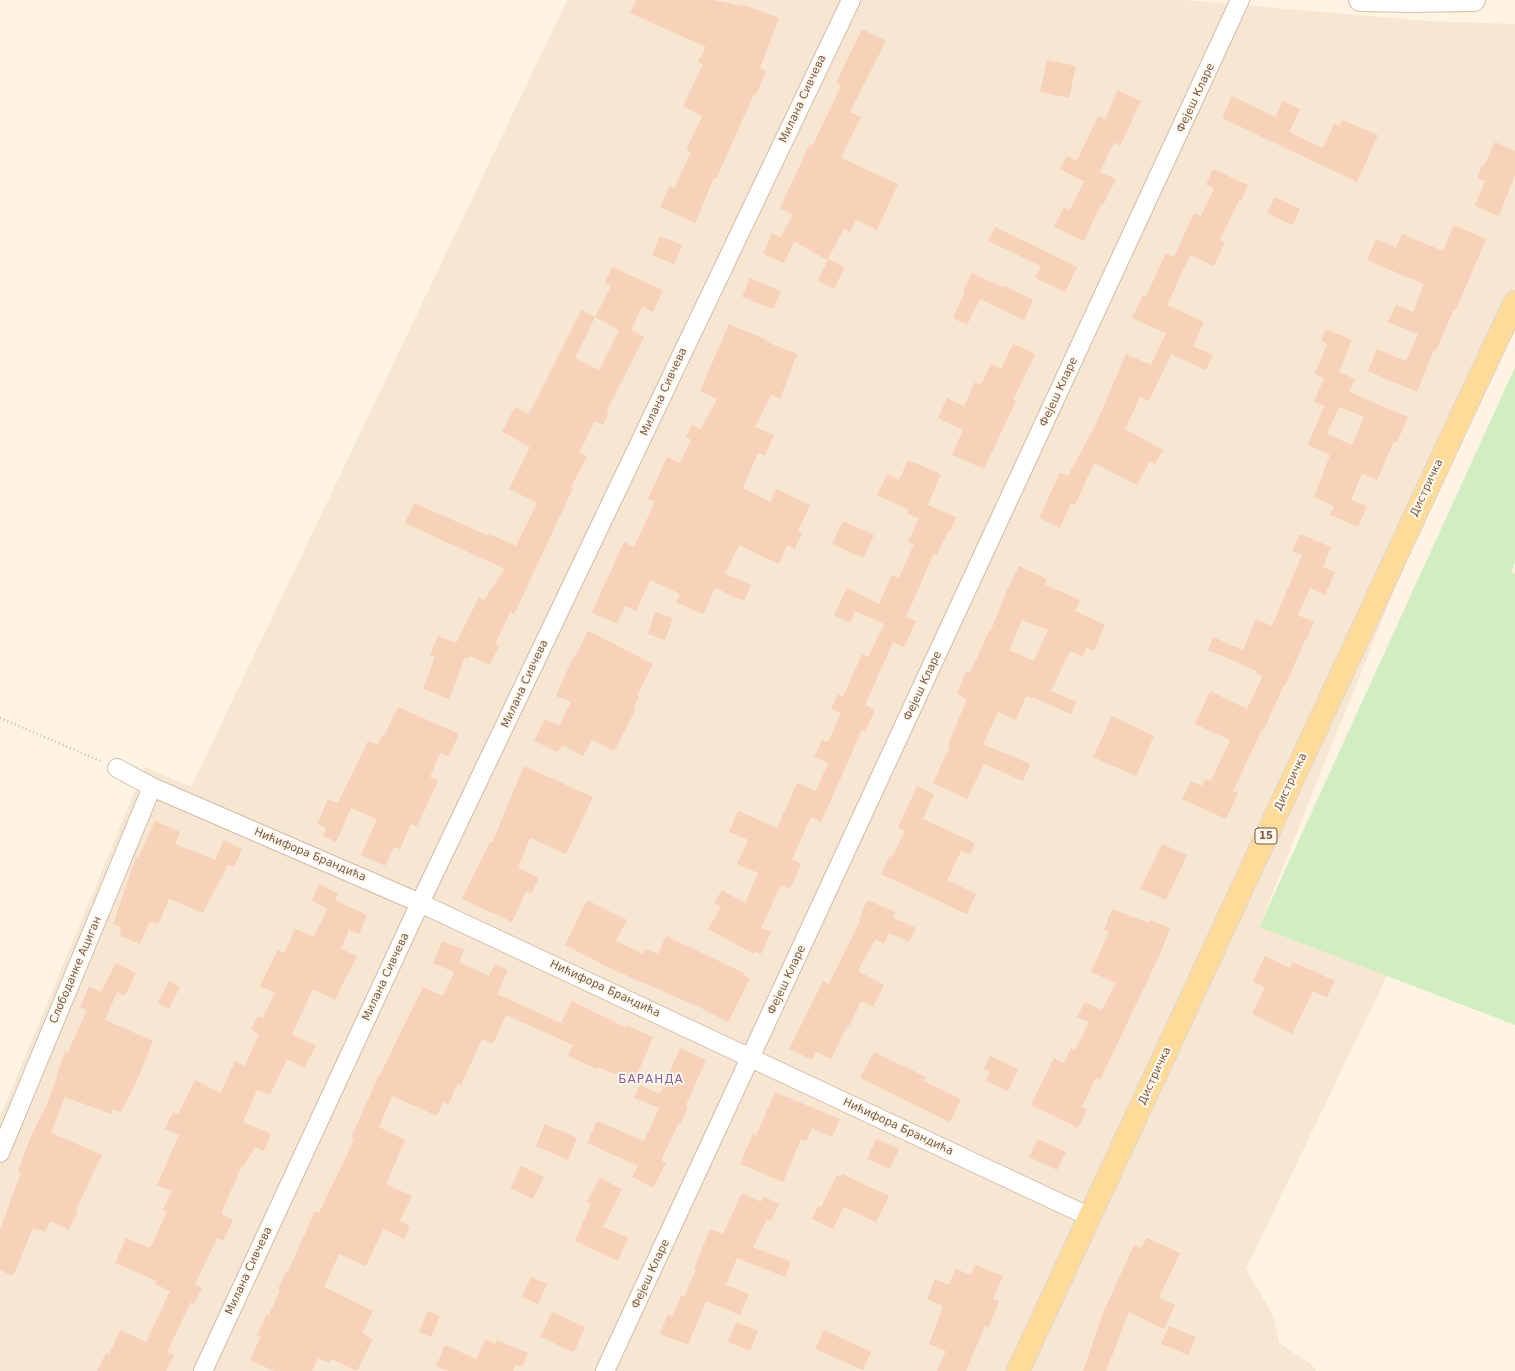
<!DOCTYPE html>
<meta charset="utf-8">
<style>
body{margin:0}
canvas{display:block;background:#fff4e4}
</style>
<canvas width="1515" height="1371"></canvas>
<script>
const ctx = document.querySelector('canvas').getContext('2d');
ctx.lineJoin = 'round';
function paint(path, color) {
  ctx.fillStyle = color;
  ctx.fill(path, 'evenodd');
}
function shape(rows) {
  const path = new Path2D();
  for (const r of rows) {
    path.moveTo(r[0], r[1]);
    for (let i = 2; i < r.length; i += 2) path.lineTo(r[i], r[i + 1]);
  }
  return path;
}
function stroke(path, color, width, dash) {
  ctx.strokeStyle = color;
  ctx.lineWidth = width;
  ctx.lineCap = dash ? 'butt' : 'round';
  ctx.setLineDash(dash || []);
  ctx.stroke(path);
}
function write(font, color, halo, rows, align = 'center') {
  ctx.font = font + ' "DejaVu Sans",sans-serif';
  ctx.lineWidth = 4;
  ctx.setLineDash([]);
  ctx.textBaseline = 'middle';
  ctx.strokeStyle = halo;
  ctx.fillStyle = color;
  for (const [text, x, y, turn = 0] of rows) {
    ctx.save();
    ctx.translate(x, y);
    ctx.rotate((+turn || 0) * Math.PI / 180);
    ctx.textAlign = isNaN(turn) ? turn : align;
    if (halo) ctx.strokeText(text, 0, 0);
    ctx.fillText(text, 0, 0);
    ctx.restore();
  }
}
paint(shape([
 [567,0,1184,0,1429,21,1515,24,1515,289,1259,927,1387,976,1246,1269,1274,1317,1279,1343,1312,1365,1316,1371,0,1371,0,1117,145,767,191,787]
]), '#f7e6d1');
paint(shape([
 [1515,367,1515,563,1511,571,1515,574,1515,1025,1259,927]
]), '#d2eec0');
paint(shape([
 [636,0,713,0,749,7,779,18,760,68,766,71,756,95,754,94,716,179,714,178,695,223,660,207,670,186,674,189,691,152,686,150,702,116,683,106,703,65,698,62,706,47,630,13],
 [862,29,886,41,850,112,861,117,841,158,898,184,877,230,856,220,850,232,844,229,827,260,794,241,784,263,763,254,772,233,781,237,793,214,780,208,810,144,813,145,841,86,836,83],
 [1047,60,1076,66,1069,98,1040,92],
 [1118,90,1141,101,1120,146,1114,142,1100,172,1116,179,1103,205,1101,204,1084,241,1054,227,1064,207,1070,210,1084,181,1060,169,1067,156,1077,161,1098,116,1105,119],
 [1232,96,1275,117,1283,101,1300,109,1289,132,1323,148,1334,124,1339,126,1342,120,1378,135,1357,182,1222,118],
 [1495,142,1515,151,1515,175,1499,216,1475,206,1485,181,1477,178,1482,165,1484,166],
 [1213,169,1248,185,1241,201,1239,200,1220,240,1225,242,1214,266,1190,255,1167,305,1204,322,1193,346,1213,355,1206,370,1171,354,1149,401,1140,397,1125,429,1163,450,1155,464,1150,461,1137,485,1094,463,1075,505,1071,503,1060,528,1039,518,1060,473,1068,476,1096,424,1126,354,1151,365,1166,333,1132,318,1143,295,1146,296,1166,253,1174,257,1194,213,1201,216,1214,188,1206,185],
 [1275,197,1300,209,1293,225,1267,213],
 [1454,225,1486,239,1456,310,1454,309,1436,351,1434,350,1417,392,1368,371,1377,349,1406,361,1418,334,1388,322,1396,305,1413,312,1424,284,1367,260,1376,239,1396,248,1402,234,1443,251],
 [995,227,1077,267,1065,292,1035,278,1041,266,988,241],
 [660,236,682,245,674,264,652,255],
 [828,259,845,267,834,289,818,281],
 [612,267,663,290,653,312,642,307,631,330,644,337,606,412,609,413,603,425,595,421,579,453,587,456,571,487,573,488,518,606,514,614,510,612,495,644,499,646,490,665,470,656,469,659,465,657,449,699,423,689,435,657,430,655,438,636,456,643,479,597,484,600,505,569,405,523,414,503,489,536,489,534,516,546,537,503,509,489,530,447,502,432,515,407,529,414,581,310,595,317,611,286,605,283],
 [595,317,619,330,599,370,575,358],
 [972,273,1004,288,1005,286,1033,300,1024,320,980,299,967,325,953,318,965,292,963,291],
 [750,278,781,291,773,309,742,297],
 [729,324,767,340,767,342,797,354,780,399,771,395,755,427,774,435,765,456,758,453,743,488,770,502,776,489,810,505,798,531,802,533,795,549,787,545,779,564,739,545,725,574,751,585,744,601,715,588,703,614,676,602,680,594,650,580,636,611,625,606,617,623,596,615,596,614,592,612,624,542,634,547,655,502,648,499,667,457,680,463,691,440,686,437,692,425,701,429,717,399,700,391],
 [1326,329,1352,340,1339,372,1355,379,1349,392,1408,417,1397,442,1394,441,1377,480,1362,474,1351,500,1367,506,1358,527,1330,515,1334,506,1314,497,1330,455,1308,445,1324,406,1314,402,1324,378,1315,374,1327,344,1321,341],
 [1339,407,1364,417,1352,445,1327,434],
 [1013,344,1035,354,1013,400,1016,401,984,469,952,455,963,430,938,418,947,398,964,406,975,382,981,385,991,364,1001,369],
 [908,460,941,474,928,505,956,517,950,532,948,531,937,555,934,553,906,617,916,621,904,647,893,642,865,705,875,710,865,732,862,730,821,822,811,817,792,859,801,864,790,889,781,885,761,928,771,932,761,954,755,951,754,954,708,929,721,907,714,903,722,890,745,903,758,873,737,864,748,840,729,832,738,811,777,828,797,783,816,791,828,763,814,757,822,740,828,742,841,713,831,709,838,694,843,697,862,654,868,657,884,624,855,611,850,623,834,615,847,588,879,604,892,575,899,578,914,544,908,542,919,518,908,514,909,510,877,495,887,474,899,480],
 [843,521,874,535,863,558,832,544],
 [1300,534,1331,547,1323,567,1335,572,1325,595,1310,588,1298,615,1314,622,1306,640,1305,640,1285,686,1284,685,1264,729,1262,729,1233,791,1238,793,1226,819,1182,799,1191,781,1202,786,1205,779,1211,781,1230,740,1195,724,1210,691,1247,709,1263,676,1256,673,1257,671,1208,650,1213,637,1243,650,1256,619,1272,626,1302,555,1292,551],
 [1019,566,1047,579,1044,584,1080,600,1075,611,1105,625,1094,651,1086,648,1083,657,1070,651,1051,691,1076,702,1071,714,1032,697,1032,698,1026,696,1016,720,998,712,983,744,1030,764,1023,781,984,764,967,799,933,783,950,746,948,745,967,699,957,694,966,672,970,673,990,629,991,630,1008,588],
 [1022,620,1048,630,1034,661,1009,650],
 [655,612,673,618,665,640,648,634],
 [588,631,653,664,637,696,639,696,633,710,635,711,614,751,592,740,583,756,562,745,558,752,534,741,545,719,559,726,571,702,556,696,573,657,575,657],
 [398,707,459,734,449,756,440,753,430,777,438,781,417,826,411,824,400,849,394,847,385,866,361,855,377,819,351,808,336,842,323,836,326,828,317,824,328,799,338,803,368,741,378,745,382,735,384,736],
 [1112,716,1154,736,1136,776,1093,757],
 [524,766,593,797,566,854,530,838,518,868,539,878,531,894,526,891,512,922,462,899,490,842,492,843],
 [917,786,934,794,923,819,975,843,970,855,961,851,947,880,976,894,967,914,881,874,890,856,892,857,905,831,898,828],
 [155,821,180,832,175,844,215,860,224,840,242,849,234,867,228,865,203,913,169,899,158,925,150,921,140,944,120,936,121,927,113,924,136,857,138,858],
 [1162,844,1187,855,1166,900,1140,889],
 [319,884,338,894,335,900,367,915,359,934,349,930,341,949,357,956,348,975,347,975,335,1000,313,989,292,1034,316,1046,304,1068,287,1059,270,1095,257,1090,243,1122,271,1134,264,1151,255,1147,244,1166,242,1165,221,1214,233,1220,223,1241,217,1238,195,1284,202,1288,194,1304,191,1302,167,1352,174,1355,166,1371,97,1371,106,1353,109,1355,120,1330,146,1342,170,1291,155,1284,157,1281,115,1263,126,1238,150,1248,167,1212,163,1210,172,1191,157,1185,179,1135,165,1129,173,1112,178,1114,195,1080,221,1093,235,1061,245,1066,259,1034,251,1030,258,1016,263,1018,275,993,260,986,278,950,284,953,295,929,314,937,327,909,312,900],
 [587,900,627,920,616,941,643,954,645,949,658,954,666,936,744,973,743,975,750,978,728,1022,697,1006,614,970,565,945],
 [867,900,895,912,893,918,916,928,909,942,889,933,884,944,875,939,858,971,884,985,873,1007,861,1001,849,1026,847,1026,831,1059,816,1052,812,1060,789,1049,823,981,829,984,860,921,859,920],
 [1112,909,1149,923,1150,920,1170,928,1161,952,1100,1080,1096,1077,1082,1107,1087,1109,1078,1128,1031,1105,1054,1058,1064,1063,1071,1048,1075,1050,1089,1022,1077,1017,1085,1002,1102,1010,1116,983,1091,972,1109,932,1104,930],
 [442,941,464,950,459,962,489,976,495,964,508,970,497,994,561,1023,572,1001,625,1027,626,1025,653,1037,634,1082,598,1067,597,1069,568,1056,573,1045,506,1015,493,1044,482,1039,461,1085,458,1083,448,1105,443,1102,437,1116,392,1096,379,1127,405,1140,386,1184,412,1196,400,1221,410,1226,404,1239,383,1229,366,1266,339,1254,324,1287,373,1311,362,1333,373,1339,357,1371,331,1359,329,1363,318,1358,312,1371,274,1371,250,1360,261,1336,257,1335,267,1314,269,1315,280,1290,278,1289,286,1272,288,1272,315,1211,319,1213,354,1140,351,1138,379,1075,380,1075,423,987,443,996,454,972,433,963],
 [1265,956,1290,968,1293,962,1335,981,1327,997,1313,991,1292,1034,1252,1014,1265,987,1253,982],
 [116,963,136,973,125,996,117,992,105,1020,153,1041,136,1083,121,1112,113,1109,111,1114,65,1097,51,1133,102,1155,76,1209,78,1210,69,1230,50,1221,45,1232,33,1228,13,1276,0,1270,0,1230,21,1172,18,1171,30,1139,42,1113,43,1114,57,1077,56,1077,65,1051,68,1052,87,1010,80,1007,89,987,101,992],
 [169,981,180,987,169,1009,158,1003],
 [680,1048,706,1060,686,1105,688,1106,680,1125,678,1124,663,1156,662,1161,666,1163,653,1188,632,1177,638,1166,587,1143,597,1121,644,1141,659,1108,634,1098,640,1085,660,1094],
 [874,1052,926,1077,924,1081,961,1099,950,1122,860,1078],
 [990,1056,1018,1069,1008,1091,986,1081,990,1072,984,1069],
 [775,1092,840,1119,832,1137,812,1128,806,1141,801,1139,783,1182,740,1164,753,1134,756,1136],
 [545,1124,577,1138,568,1160,536,1146],
 [876,1139,899,1149,890,1169,867,1159],
 [1038,1139,1066,1152,1057,1170,1029,1157],
 [521,1166,544,1177,533,1199,510,1188],
 [842,1174,889,1196,876,1222,844,1207,833,1229,812,1219,818,1206,821,1207,837,1175,840,1177],
 [599,1178,622,1189,603,1227,628,1238,618,1261,575,1241,591,1204,587,1202],
 [742,1193,761,1202,763,1196,779,1204,771,1221,767,1219,753,1247,791,1262,785,1277,737,1258,726,1285,749,1294,740,1315,706,1301,688,1345,660,1334,668,1314,672,1316,681,1296,684,1297,696,1270,694,1269,710,1229,723,1234],
 [1147,1238,1180,1253,1159,1297,1175,1305,1164,1329,1129,1312,1106,1371,1083,1371,1103,1313,1134,1245,1141,1248],
 [975,1265,1003,1276,993,1299,999,1302,988,1328,985,1326,966,1371,937,1371,946,1351,929,1344,943,1306,927,1299,935,1279,949,1285,956,1269,971,1275],
 [531,1277,547,1284,538,1304,522,1297],
 [428,1311,440,1316,431,1337,419,1332],
 [552,1312,585,1327,574,1352,540,1337],
 [736,1322,758,1331,750,1351,728,1342],
 [1169,1326,1196,1337,1188,1355,1161,1344],
 [824,1330,871,1352,863,1370,815,1349],
 [486,1339,496,1344,497,1340,528,1353,522,1367,516,1364,513,1371,448,1371,436,1366,445,1345,476,1359]
]), '#f7d2b8');
const minor = shape([
 [117,768,152,787,420,903,1090,1217],
 [0,1153,152,787],
 [203,1371,420,903,851,0],
 [605,1371,1240,0]
]);
const secondary = shape([
 [1360,0,1411,1,1474,0]
]);
const primary = shape([
 [1018,1371,1459,421,1515,302]
]);
stroke(minor, '#d1bba8', 20);
stroke(secondary, '#d7bea8', 24);
stroke(primary, '#dcd4cf', 24);
stroke(shape([
 [0,718,103,762]
]), '#dcb59b', 2.5, [1, 3]);
stroke(minor, '#fff', 18);
stroke(secondary, '#fff', 22);
stroke(primary, '#ffdb9a', 22);
for (const [x, y, w] of [
 [1266,836,22]
]) {
  const box = new Path2D();
  box.roundRect(x - w / 2, y - 8, w, 16, 3);
  ctx.fillStyle = '#fff8ec';
  ctx.fill(box);
  stroke(box, '#7a5946', 1);
}
write('bold 10px', '#7a5946', null, [
 ["15",1266,836]
]);
write('11px', '#7a5946', '#fff8ec', [
 ["Фејеш Кларе",1196,98,-65],
 ["Милана Сивчева",803,99,-65],
 ["Милана Сивчева",664,392,-65],
 ["Фејеш Кларе",1059,392,-65],
 ["Дистричка",1427,488,-65],
 ["Милана Сивчева",525,684,-65],
 ["Фејеш Кларе",923,686,-65],
 ["Дистричка",1291,782,-65],
 ["Нићифора Брандића",310,855,23],
 ["Слободанке Ациган",76,970,-67],
 ["Милана Сивчева",386,977,-65],
 ["Фејеш Кларе",787,980,-65],
 ["Нићифора Брандића",605,989,25],
 ["Дистричка",1155,1076,-65],
 ["Нићифора Брандића",898,1127,25],
 ["Милана Сивчева",249,1271,-65],
 ["Фејеш Кларе",651,1274,-65]
]);
ctx.letterSpacing = '1px';
write('12px', '#8a619e', '#fff8ec', [
 ["БАРАНДА",651,1080]
]);
ctx.letterSpacing = '0px';
</script>
